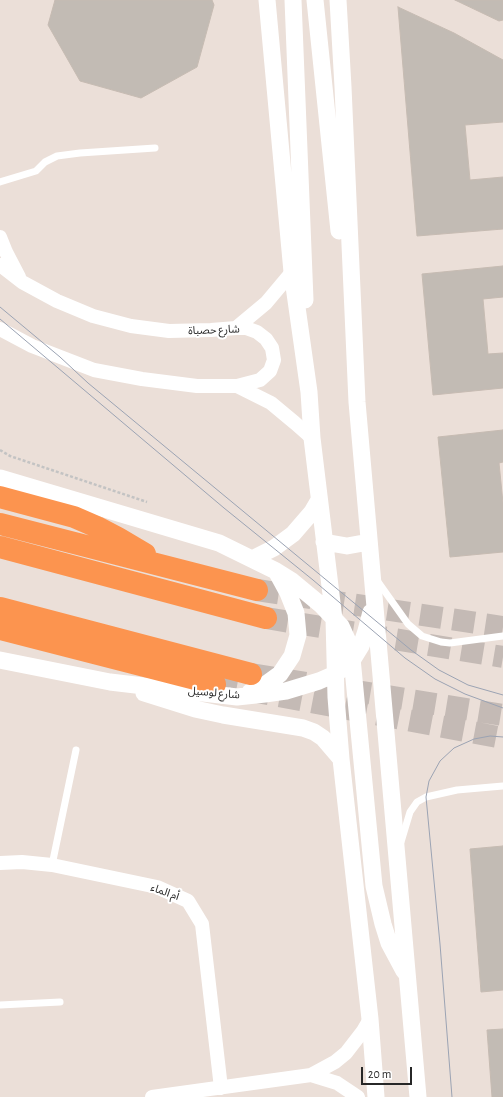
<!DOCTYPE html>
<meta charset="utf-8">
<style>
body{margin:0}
#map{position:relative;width:503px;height:1097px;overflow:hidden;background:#ebdfd8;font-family:"Alegreya Sans",sans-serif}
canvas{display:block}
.scale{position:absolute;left:361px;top:1067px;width:51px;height:18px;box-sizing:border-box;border:2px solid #272727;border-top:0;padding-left:5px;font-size:12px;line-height:14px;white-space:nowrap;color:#272727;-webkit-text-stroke:3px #fff;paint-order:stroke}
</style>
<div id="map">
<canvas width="503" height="1097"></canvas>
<div class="scale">20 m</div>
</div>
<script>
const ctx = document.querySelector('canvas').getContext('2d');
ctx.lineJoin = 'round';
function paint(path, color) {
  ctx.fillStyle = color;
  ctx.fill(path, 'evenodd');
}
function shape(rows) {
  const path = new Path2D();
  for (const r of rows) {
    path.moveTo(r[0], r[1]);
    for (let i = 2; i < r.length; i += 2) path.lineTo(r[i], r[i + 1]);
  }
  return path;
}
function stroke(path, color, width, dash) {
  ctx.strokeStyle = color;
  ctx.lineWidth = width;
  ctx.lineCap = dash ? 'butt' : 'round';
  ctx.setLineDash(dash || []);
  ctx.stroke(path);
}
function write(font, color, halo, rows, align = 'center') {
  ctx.font = font + ' "Alegreya Sans","Noto Sans Arabic",sans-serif';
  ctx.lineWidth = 4;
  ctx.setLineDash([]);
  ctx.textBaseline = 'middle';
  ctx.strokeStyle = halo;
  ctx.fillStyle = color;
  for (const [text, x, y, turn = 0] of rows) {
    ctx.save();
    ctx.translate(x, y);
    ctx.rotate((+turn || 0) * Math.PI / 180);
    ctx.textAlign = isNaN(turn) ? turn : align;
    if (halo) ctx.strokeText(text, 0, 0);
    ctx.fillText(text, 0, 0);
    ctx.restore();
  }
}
const building = shape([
 [55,0,212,0,214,5,197,67,141,98,80,81,48,25,55,0],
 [455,0,503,0,503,20,499,21,455,0],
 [398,7,454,33,503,60,503,122,465,125,470,180,503,177,503,229,417,236,398,7],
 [503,266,503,297,483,299,488,354,503,353,503,388,433,395,422,274,503,266],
 [503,430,503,462,499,463,503,503,503,552,450,557,438,437,503,430],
 [503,846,503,990,481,992,470,849,503,846],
 [503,1029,503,1097,492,1097,487,1030,503,1029]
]);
paint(building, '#c2bbb4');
stroke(building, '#c6bbb2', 1);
stroke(shape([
 [257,590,503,627],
 [266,618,503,657],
 [251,674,503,715],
 [215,684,503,738]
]), '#c4bab5', 22, [22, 11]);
stroke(shape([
 [0,450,10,456,147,502]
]), '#c3c3c3', 2.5, [3, 2]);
stroke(shape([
 [0,182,36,171,45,162,57,156,80,153,155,148],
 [376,579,408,624,422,636,441,642,450,643,503,636],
 [401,842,410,812,417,802,426,797,457,790,503,786],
 [52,865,76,750],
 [0,1005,60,1002]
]), '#fff', 7);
stroke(shape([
 [0,237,6,252,19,277],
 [0,265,22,282,57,301,93,316,131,326,169,331,211,330,236,328,246,328,257,332,266,339,272,348,274,360,270,371,260,380,237,386,197,386,142,379,94,370,32,346,0,329],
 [236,328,266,303,292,272],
 [237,386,271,403,295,423,312,438],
 [0,863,22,862,52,865,157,887,188,901,202,924,221,1088],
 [311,1075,337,1083,358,1097],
 [152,1097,311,1075,335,1062,346,1053,363,1031,370,1019]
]), '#fff', 14);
stroke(shape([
 [267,0,292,272,309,392,312,438,334,619,336,697,341,759,370,1019,376,1097],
 [293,0,305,300],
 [315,0,339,231],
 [338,0,343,87,357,402,418,1097],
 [0,478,219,543,276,571,292,581,321,605,341,626,351,648,374,886,383,924,389,943,404,971],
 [324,542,347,546,369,542],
 [252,559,274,548,293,534,312,512,319,500],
 [0,660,110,682,237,697,265,694,286,691,319,681,335,674,345,667,353,659,361,646,366,631,371,612],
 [250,692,262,687,280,674,292,656,298,635,296,613,288,593,276,571],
 [144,693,195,709,223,715,303,728,314,732,323,738,341,759]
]), '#fff', 17);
stroke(shape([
 [0,497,74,517,97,527,118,538,145,554],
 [0,524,257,590],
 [0,547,266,618],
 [0,608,251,674],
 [0,629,215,684]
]), '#fc944f', 22);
stroke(shape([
 [0,307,60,357,88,383,411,650,439,670,468,685,503,695],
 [0,319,224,508,313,580,405,658,435,679,465,694,503,708],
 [452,1097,440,944,426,797,429,781,440,761,454,748,474,739,490,736,503,737]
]), '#9ba3b3', 1);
write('11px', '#272727', '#fff', [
 ["شارع حصباة",214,330,-2],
 ["شارع لوسيل",214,693,5],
 ["أم الماء",165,892,20]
]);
</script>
